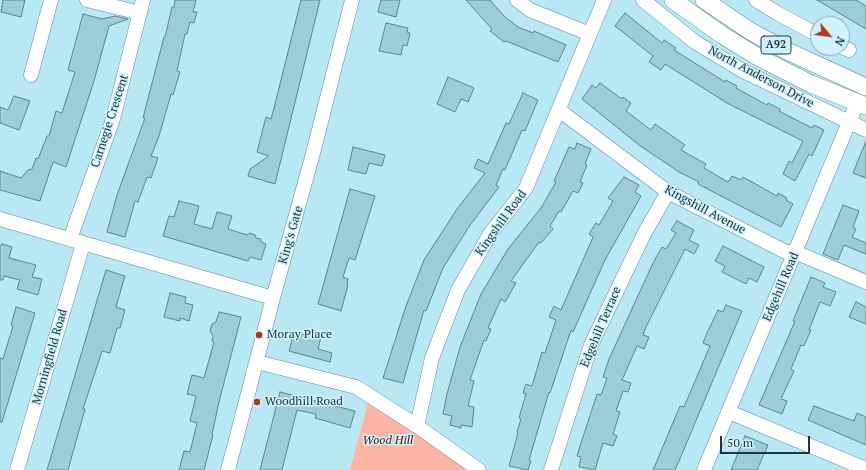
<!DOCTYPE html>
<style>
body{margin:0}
#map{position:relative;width:866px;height:470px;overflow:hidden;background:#b7e8f3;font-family:"PT Serif",serif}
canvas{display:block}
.north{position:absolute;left:810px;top:16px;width:40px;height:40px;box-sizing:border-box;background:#cdf3fc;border:1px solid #89a8af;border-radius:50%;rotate:119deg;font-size:11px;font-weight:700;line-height:16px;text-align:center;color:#23373b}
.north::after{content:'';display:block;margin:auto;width:14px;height:18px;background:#bd3117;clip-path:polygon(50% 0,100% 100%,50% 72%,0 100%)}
.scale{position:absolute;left:720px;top:436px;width:90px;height:18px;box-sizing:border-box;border:2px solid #23373b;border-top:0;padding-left:5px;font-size:12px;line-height:14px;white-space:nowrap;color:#23373b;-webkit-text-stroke:3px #cdf3fc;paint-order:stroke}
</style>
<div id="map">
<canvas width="866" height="470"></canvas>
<div class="north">N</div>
<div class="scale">50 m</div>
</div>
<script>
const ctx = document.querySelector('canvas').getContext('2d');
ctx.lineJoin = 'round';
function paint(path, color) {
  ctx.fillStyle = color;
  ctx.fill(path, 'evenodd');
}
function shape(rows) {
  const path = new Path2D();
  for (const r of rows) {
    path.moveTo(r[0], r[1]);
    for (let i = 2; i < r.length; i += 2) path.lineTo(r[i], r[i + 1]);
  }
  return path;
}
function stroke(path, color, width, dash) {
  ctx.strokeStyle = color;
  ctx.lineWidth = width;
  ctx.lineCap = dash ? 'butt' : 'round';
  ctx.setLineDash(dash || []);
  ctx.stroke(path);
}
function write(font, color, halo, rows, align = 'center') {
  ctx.font = font + ' "PT Serif",serif';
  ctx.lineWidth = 3;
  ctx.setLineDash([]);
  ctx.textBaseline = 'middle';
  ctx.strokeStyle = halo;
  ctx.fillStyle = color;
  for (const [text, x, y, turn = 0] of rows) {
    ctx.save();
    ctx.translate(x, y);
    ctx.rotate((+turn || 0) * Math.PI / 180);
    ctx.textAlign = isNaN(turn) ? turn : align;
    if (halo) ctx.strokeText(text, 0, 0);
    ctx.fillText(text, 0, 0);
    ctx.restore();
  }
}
paint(shape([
 [370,395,479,470,350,470]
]), '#feb5a5');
const building = shape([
 [3,0,25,0,21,17,1,12,3,0],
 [175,0,196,0,193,12,197,12,194,23,190,22,187,34,185,34,177,71,180,72,173,95,171,94,159,136,151,156,158,158,151,178,147,177,138,202,135,201,125,237,107,232,117,195,145,118,143,118,164,37,165,37,172,7,174,8,175,0],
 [301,0,320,0,275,184,248,176,250,169,269,156,257,152,266,117,271,119,274,108,301,0],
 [381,0,400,0,396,17,378,12,381,0],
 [466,0,490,0,505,17,518,27,533,33,534,31,566,45,558,62,506,41,504,42,490,31,492,29,466,0],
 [817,0,856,0,866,6,866,29,817,0],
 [625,13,662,43,664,40,676,48,674,50,725,82,726,80,737,86,736,88,767,105,768,103,780,109,779,111,812,128,814,125,824,130,812,156,809,154,795,181,783,174,789,161,792,163,803,141,727,103,665,64,661,70,649,62,653,56,615,26,625,13],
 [83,14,102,19,115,16,128,19,109,26,94,81,66,167,53,162,40,201,0,190,0,171,21,178,28,170,32,169,36,158,38,159,47,136,49,136,56,111,62,113,75,72,68,70,83,14],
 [386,23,408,28,407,32,410,33,407,46,403,45,401,55,379,51,386,23],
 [448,77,474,88,468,102,461,99,455,112,437,104,448,77],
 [600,83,622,99,623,97,631,103,626,111,651,130,655,124,685,145,681,150,706,164,704,168,728,182,732,176,741,180,743,177,777,196,778,193,787,198,786,200,793,204,781,227,698,184,699,182,679,172,639,145,582,99,592,85,596,88,600,83],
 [523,93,538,100,525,131,522,130,505,170,503,169,496,185,499,187,470,225,443,268,426,311,424,310,403,383,383,378,406,306,424,260,457,209,485,173,474,168,478,159,488,164,506,123,509,124,523,93],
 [14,96,30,101,19,130,0,123,0,107,8,110,14,96],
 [866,141,866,178,853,173,866,141],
 [577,143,591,149,585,164,587,165,580,182,583,183,578,193,573,191,561,212,559,211,550,226,553,229,541,243,539,242,511,281,516,283,505,302,501,299,488,328,491,329,486,341,484,340,470,380,474,381,468,406,474,407,472,427,461,425,461,428,450,425,452,416,443,414,447,394,460,347,481,294,508,249,541,208,556,182,554,181,569,147,575,149,577,143],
 [353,147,385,155,382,166,369,163,366,174,348,170,353,147],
 [624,177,639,185,635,192,641,196,605,260,573,332,571,330,550,393,549,392,529,460,531,461,528,470,509,466,518,433,517,432,521,419,519,418,526,394,523,393,526,384,532,386,542,352,545,353,556,320,549,317,554,306,561,310,593,237,589,234,596,223,599,225,613,201,608,198,624,177],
 [350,189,375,196,355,260,349,258,343,277,348,279,347,285,348,285,341,311,318,304,350,189],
 [179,201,199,206,194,224,212,229,217,212,232,216,228,229,247,235,250,233,255,235,256,238,261,239,261,242,266,244,261,260,250,257,248,261,163,236,169,216,174,217,179,201],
 [843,205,859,211,853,227,856,229,852,237,866,243,866,254,844,245,838,260,823,254,843,205],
 [677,221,694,230,689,240,699,245,694,254,685,249,646,327,643,335,649,337,644,349,637,346,622,380,631,383,628,392,623,391,616,411,620,412,613,434,617,436,613,446,603,443,595,470,579,467,581,457,577,456,580,446,597,394,601,395,607,378,603,377,609,359,653,263,662,247,666,249,676,233,671,230,677,221],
 [2,244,12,247,9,258,36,265,32,277,42,279,38,295,17,289,20,280,4,276,3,280,0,280,0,246,2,244],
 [723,246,764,267,757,282,749,278,746,284,722,272,725,266,715,261,723,246],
 [106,270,125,276,116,307,125,310,120,328,117,328,110,353,102,351,83,409,85,409,68,470,47,470,106,270],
 [811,277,825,283,823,287,836,292,830,306,820,302,809,330,811,330,804,346,801,345,791,369,794,371,781,399,787,401,782,414,759,405,795,321,793,321,811,277],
 [170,293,186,297,185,303,193,305,189,321,180,318,180,321,164,317,170,293],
 [856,302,866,307,866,324,849,317,856,302],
 [726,305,742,311,679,461,675,470,653,470,680,406,684,407,710,346,703,343,707,333,718,310,723,312,726,305],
 [16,307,35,313,2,422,0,422,0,358,3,359,13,326,11,325,16,307],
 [219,312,241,317,219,402,212,434,213,435,204,470,179,470,184,451,190,452,197,423,190,421,196,396,187,394,192,375,204,378,214,342,212,341,213,336,210,331,212,324,216,322,219,312],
 [310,330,322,333,318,349,332,353,330,362,289,351,294,332,308,336,310,330],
 [280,392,355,411,350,428,315,418,316,414,297,410,282,470,260,470,280,392],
 [814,406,854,421,857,413,866,417,866,445,808,420,814,406],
 [745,436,768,445,757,470,731,470,745,436]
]);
paint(building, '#9dcdd7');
stroke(building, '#5a8892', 1);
const minor = shape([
 [87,0,140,13],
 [517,0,530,10,590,34],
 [643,0,695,42,743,71,866,130],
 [756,0,777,13,818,35],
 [842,47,849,50],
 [31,75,51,0],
 [559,110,668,192,784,251,802,255,866,282],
 [0,219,273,298],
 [70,239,113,119,143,0],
 [257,362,356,387,417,426,479,470],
 [729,412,866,469],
 [417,426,432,358,458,290,490,234,526,188,604,0],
 [17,470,83,244],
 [228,470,273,298,312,157,352,0],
 [551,470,591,345,644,234,668,192],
 [704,470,857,103]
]);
const major = shape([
 [673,0,722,35,758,57,811,84,866,106],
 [704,0,750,31,787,51,866,87]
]);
stroke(minor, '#608f99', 15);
stroke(major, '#608f99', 18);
stroke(minor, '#fff', 14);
stroke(major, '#fff', 17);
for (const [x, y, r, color] of [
 [259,335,4,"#bd3117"],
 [257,402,4,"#bd3117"]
]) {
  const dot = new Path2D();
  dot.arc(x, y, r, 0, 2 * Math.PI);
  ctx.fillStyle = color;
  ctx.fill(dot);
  stroke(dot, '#cdf3fc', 1.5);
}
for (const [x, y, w] of [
 [776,45,30]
]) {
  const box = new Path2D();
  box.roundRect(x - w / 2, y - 9, w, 18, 3);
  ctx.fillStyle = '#cdf3fc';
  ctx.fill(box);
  stroke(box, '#23373b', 1);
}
write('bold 11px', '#23373b', null, [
 ["A92",776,45]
]);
write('12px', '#23373b', '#cdf3fc', [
 ["North Anderson Drive",761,77,28],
 ["Carnegie Crescent",110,121,-72],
 ["Kingshill Avenue",705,210,28],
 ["Kingshill Road",501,223,-54],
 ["King's Gate",291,235,-74],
 ["Edgehill Road",781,287,-67],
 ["Edgehill Terrace",601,327,-67],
 ["Morningfield Road",50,357,-74]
]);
write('12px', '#23373b', '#cdf3fc', [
 ["Moray Place",267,335],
 ["Woodhill Road",265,402]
], 'left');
write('italic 12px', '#57190e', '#cdf3fc', [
 ["Wood Hill",388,441]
]);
</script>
